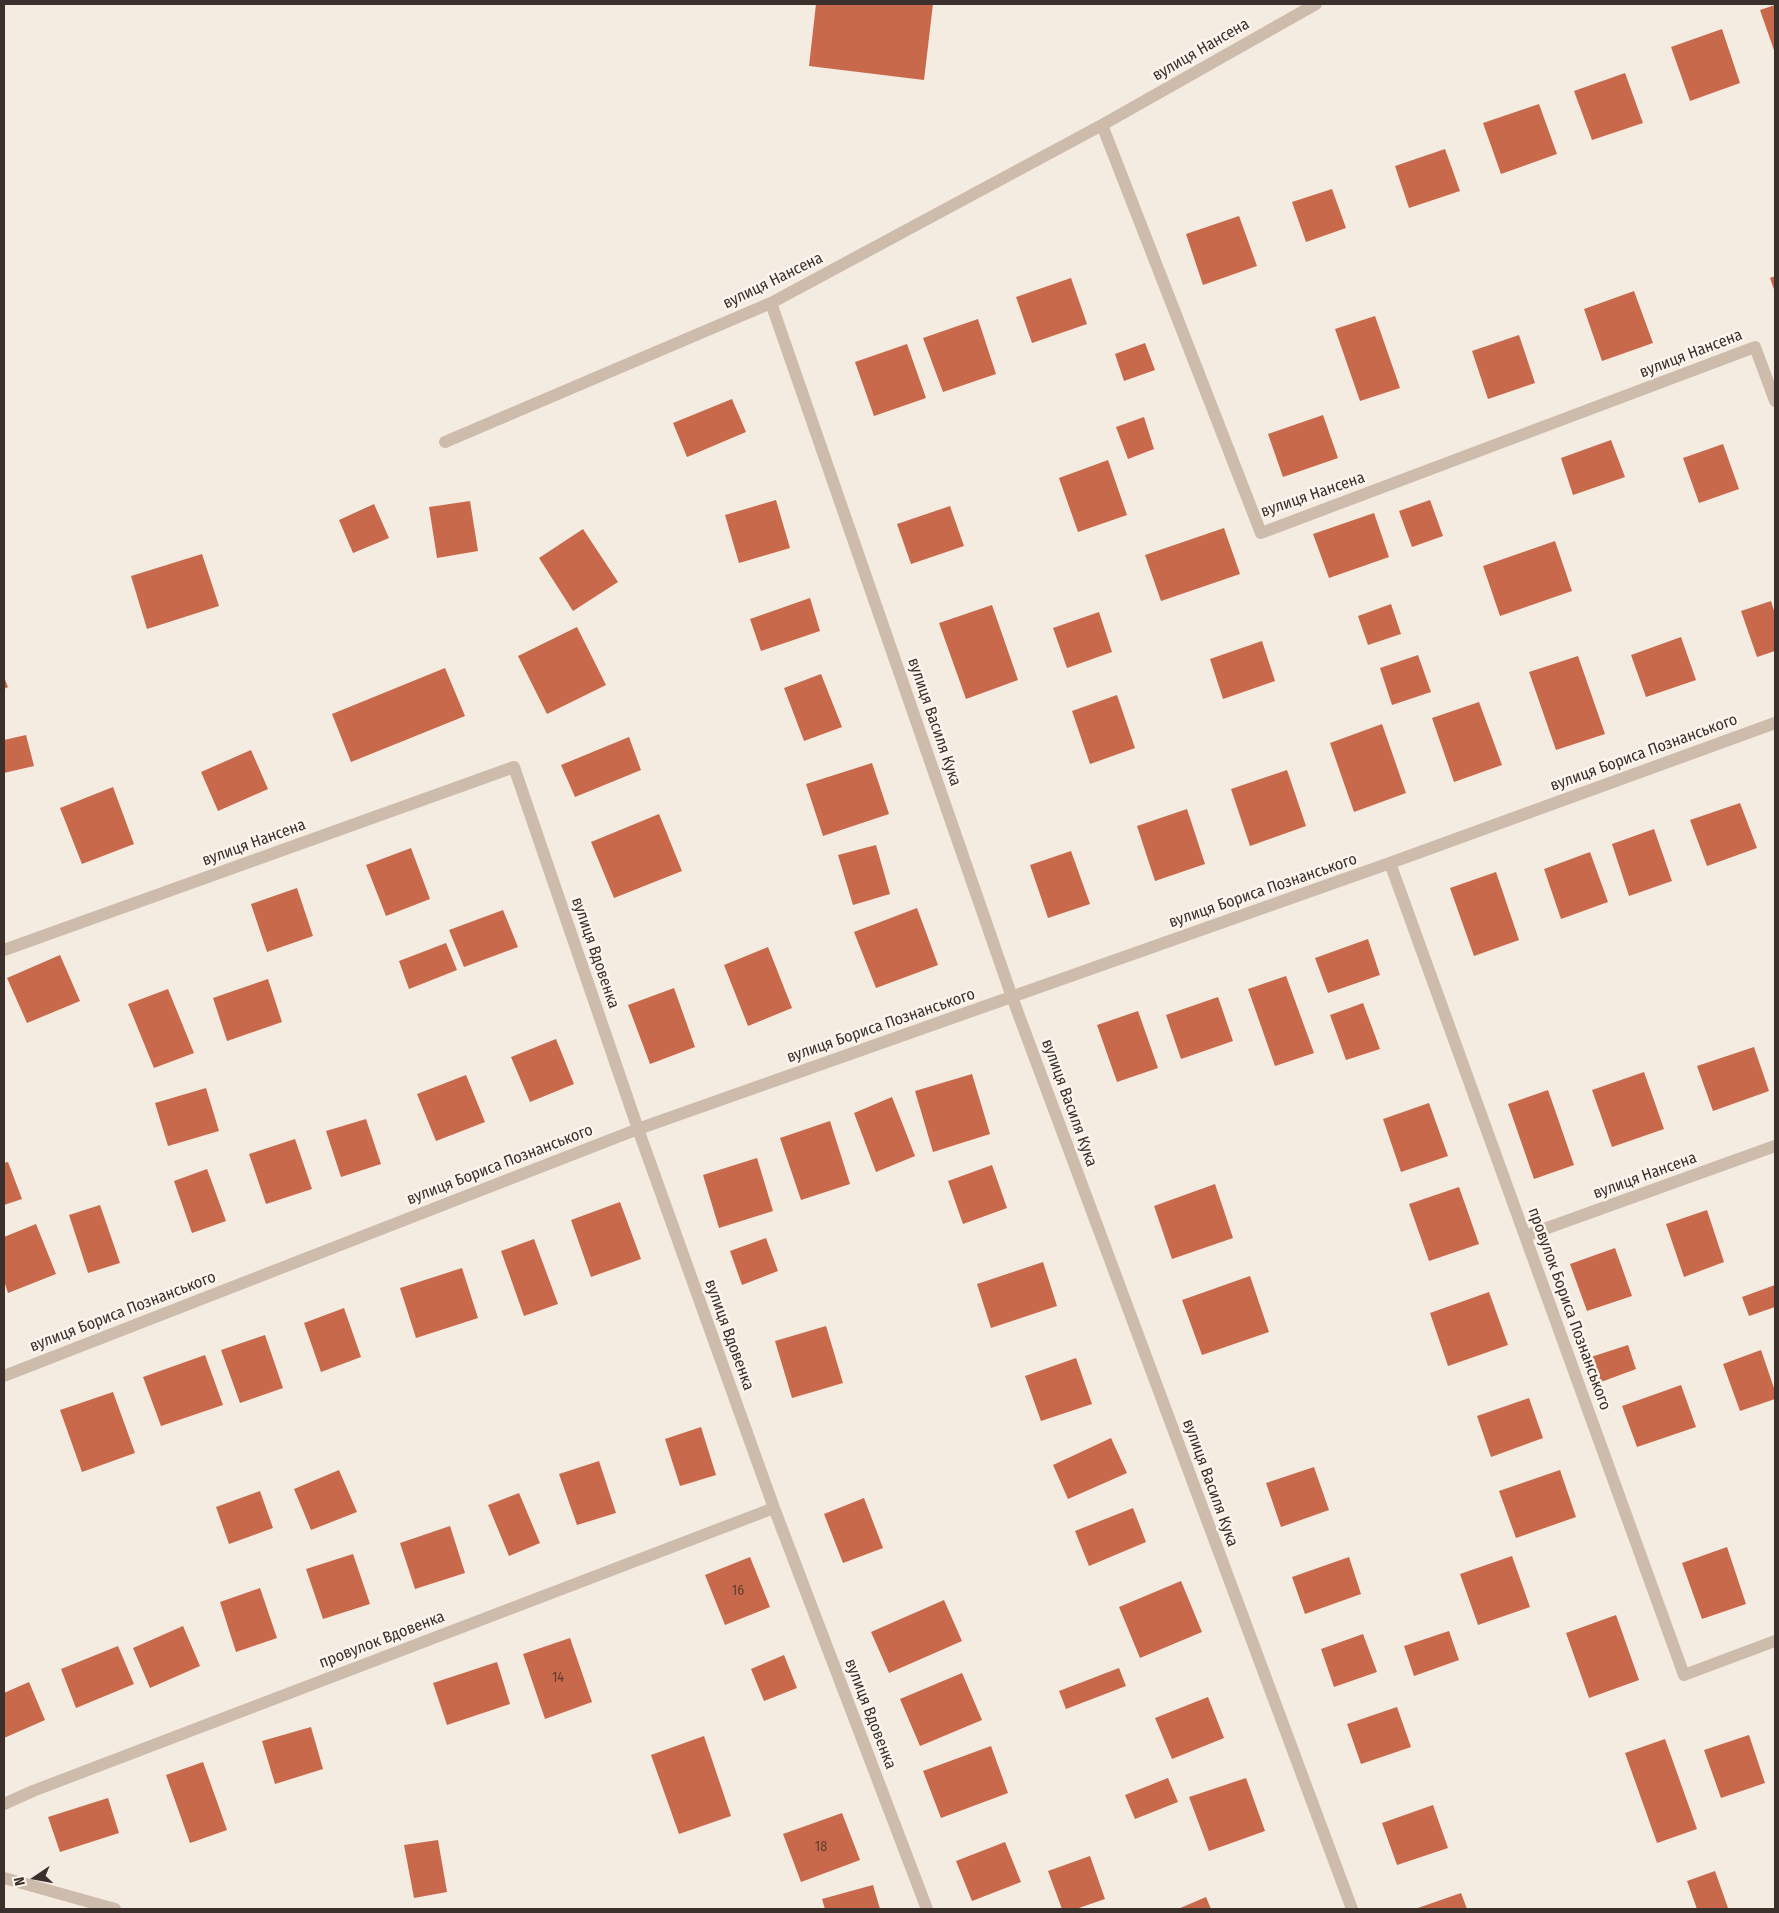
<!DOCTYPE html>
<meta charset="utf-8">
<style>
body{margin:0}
#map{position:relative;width:1779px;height:1913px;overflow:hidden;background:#f4ebe1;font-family:"Fira Sans Condensed",sans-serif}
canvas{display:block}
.frame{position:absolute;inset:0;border:5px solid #3b302b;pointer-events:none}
.north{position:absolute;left:10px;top:1853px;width:50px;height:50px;-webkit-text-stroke:4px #fbf5ee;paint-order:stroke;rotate:258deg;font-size:14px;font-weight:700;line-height:20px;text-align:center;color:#3b302b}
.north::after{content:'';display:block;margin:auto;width:18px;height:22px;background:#3b302b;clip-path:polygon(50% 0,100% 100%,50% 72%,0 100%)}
</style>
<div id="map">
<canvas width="1779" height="1913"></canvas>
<div class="frame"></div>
<div class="north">N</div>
</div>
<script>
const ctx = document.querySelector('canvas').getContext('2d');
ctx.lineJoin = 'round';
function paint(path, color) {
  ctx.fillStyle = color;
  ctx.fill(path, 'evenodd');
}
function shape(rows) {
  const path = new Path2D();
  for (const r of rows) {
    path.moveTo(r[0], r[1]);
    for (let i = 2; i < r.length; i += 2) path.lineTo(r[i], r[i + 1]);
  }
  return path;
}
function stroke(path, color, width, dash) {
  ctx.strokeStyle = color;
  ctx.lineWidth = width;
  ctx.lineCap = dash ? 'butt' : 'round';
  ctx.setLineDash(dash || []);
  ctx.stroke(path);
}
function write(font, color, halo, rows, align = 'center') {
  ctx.font = font + ' "Fira Sans Condensed",sans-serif';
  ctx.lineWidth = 5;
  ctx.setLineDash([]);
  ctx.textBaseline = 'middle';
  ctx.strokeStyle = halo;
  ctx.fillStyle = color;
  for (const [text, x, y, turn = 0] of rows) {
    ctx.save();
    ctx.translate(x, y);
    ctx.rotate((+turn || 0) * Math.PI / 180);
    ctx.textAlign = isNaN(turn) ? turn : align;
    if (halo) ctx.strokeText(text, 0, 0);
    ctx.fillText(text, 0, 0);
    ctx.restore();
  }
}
paint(shape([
 [816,4,933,4,924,80,809,66],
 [1775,5,1775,53,1760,10],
 [1722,29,1740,83,1690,101,1671,47],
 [1625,73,1643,123,1592,140,1574,91],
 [1539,104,1557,154,1501,174,1483,123],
 [1445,149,1460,191,1409,208,1395,166],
 [1332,189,1346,228,1306,242,1292,202],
 [1239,216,1257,266,1203,285,1186,234],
 [1775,276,1775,292,1770,278],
 [1071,278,1087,324,1032,343,1016,297],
 [1634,291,1653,343,1602,361,1584,309],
 [1375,316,1400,388,1360,401,1335,329],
 [978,319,996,374,943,392,923,338],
 [1519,335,1535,383,1488,399,1472,351],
 [1145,343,1155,370,1124,381,1115,354],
 [907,344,926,398,874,416,855,362],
 [732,399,746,432,687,457,673,423],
 [1323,415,1338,458,1283,477,1268,434],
 [1144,417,1154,449,1128,459,1116,427],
 [1611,440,1625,477,1573,495,1561,458],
 [1723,444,1739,489,1699,503,1683,458],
 [1108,460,1127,515,1078,532,1059,478],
 [776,500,790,548,739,563,725,515],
 [1430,500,1443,536,1412,547,1399,511],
 [470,501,478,551,437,558,429,507],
 [374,504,389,538,353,553,339,520],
 [950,506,964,546,911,564,897,524],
 [1374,513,1389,557,1329,578,1313,534],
 [1224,528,1240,574,1161,601,1145,555],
 [583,529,618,582,573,611,539,558],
 [1555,541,1572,591,1500,616,1483,566],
 [202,554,219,606,147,629,131,576],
 [810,598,820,631,761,651,750,619],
 [1771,601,1775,614,1775,651,1757,657,1741,611],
 [1391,604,1401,634,1368,645,1358,616],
 [992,605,1018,680,966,699,939,623],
 [1099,612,1112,652,1067,668,1053,628],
 [577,627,606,685,547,714,518,656],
 [1681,637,1696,680,1646,697,1631,655],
 [1262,641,1275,681,1223,699,1210,659],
 [1418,655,1431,692,1392,705,1380,668],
 [1578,656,1605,734,1556,750,1529,672],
 [445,668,465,716,351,762,332,714],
 [821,674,842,727,804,741,784,688],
 [4,677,8,687,4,689],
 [1117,695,1135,748,1090,764,1072,711],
 [1479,702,1502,765,1454,782,1432,718],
 [1382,724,1406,793,1354,812,1330,743],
 [26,735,34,766,4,773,4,740],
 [629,737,641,770,575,797,561,765],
 [251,750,268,789,218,811,201,772],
 [872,763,889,814,823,836,806,784],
 [1287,770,1306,826,1250,846,1231,789],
 [113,787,134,844,82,864,60,808],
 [1740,803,1757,848,1707,866,1690,820],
 [1187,809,1205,864,1155,881,1137,826],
 [659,814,682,871,614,898,591,842],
 [1654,829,1672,881,1629,896,1612,844],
 [876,845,890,894,853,905,838,855],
 [411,848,430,899,386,916,366,865],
 [1071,851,1090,904,1048,918,1030,865],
 [1590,852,1608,902,1561,919,1544,869],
 [1496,872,1519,940,1474,956,1450,888],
 [297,888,313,936,267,952,251,904],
 [917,908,938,965,876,988,854,932],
 [503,910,518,947,464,967,449,930],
 [1368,939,1380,975,1328,993,1315,958],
 [446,943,457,970,409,989,399,961],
 [768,947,792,1008,748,1026,724,965],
 [60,955,80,1001,27,1023,7,978],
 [1286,976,1314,1053,1275,1066,1248,989],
 [268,979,282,1022,227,1041,213,998],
 [674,988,695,1047,650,1064,628,1005],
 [168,989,194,1053,154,1068,128,1004],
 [1218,997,1233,1041,1181,1059,1166,1015],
 [1363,1003,1380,1049,1346,1060,1330,1015],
 [1138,1011,1158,1068,1117,1082,1097,1025],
 [556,1039,574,1084,530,1102,511,1057],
 [1754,1047,1769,1091,1713,1111,1697,1066],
 [1644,1072,1664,1129,1612,1147,1592,1090],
 [972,1074,990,1134,933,1152,915,1091],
 [466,1075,485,1122,436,1141,417,1094],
 [206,1088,219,1131,168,1146,155,1103],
 [1548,1090,1574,1165,1534,1179,1508,1104],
 [892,1097,915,1156,876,1172,854,1113],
 [1429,1103,1448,1156,1401,1172,1383,1119],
 [366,1119,381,1164,341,1177,326,1131],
 [830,1121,850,1184,801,1200,780,1138],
 [295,1139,312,1189,266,1204,249,1154],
 [757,1158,773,1211,719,1228,703,1175],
 [8,1162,22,1199,4,1205,4,1163],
 [992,1165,1007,1208,963,1224,948,1181],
 [207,1169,226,1221,192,1233,174,1181],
 [1215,1184,1233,1238,1172,1259,1154,1206],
 [1459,1187,1479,1244,1429,1261,1409,1204],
 [620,1202,641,1259,591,1277,571,1220],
 [100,1205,120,1263,88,1273,69,1215],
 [1707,1210,1724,1262,1684,1277,1666,1224],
 [36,1224,56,1274,8,1293,4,1281,4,1237],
 [766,1238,778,1271,742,1285,730,1251],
 [534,1239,558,1304,524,1316,501,1251],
 [1615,1248,1632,1296,1587,1311,1570,1264],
 [1043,1262,1057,1306,991,1328,977,1284],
 [462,1268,478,1318,416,1338,400,1288],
 [1250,1276,1269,1332,1202,1355,1182,1300],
 [1775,1285,1775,1307,1749,1316,1742,1297],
 [1489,1292,1508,1345,1448,1366,1430,1313],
 [344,1308,361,1357,321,1372,304,1323],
 [826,1326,843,1383,792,1398,775,1341],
 [265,1335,283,1388,240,1403,221,1350],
 [1628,1345,1636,1369,1601,1382,1591,1357],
 [1761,1350,1775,1391,1775,1399,1740,1411,1723,1364],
 [205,1355,223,1405,161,1426,143,1377],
 [1076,1358,1092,1404,1041,1421,1025,1376],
 [1681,1385,1696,1427,1637,1447,1622,1406],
 [113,1392,135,1453,82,1472,60,1410],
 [1529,1398,1543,1438,1491,1457,1477,1416],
 [701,1427,716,1475,680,1486,665,1439],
 [1111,1438,1127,1473,1068,1499,1053,1465],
 [599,1461,616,1513,577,1525,559,1474],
 [1314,1467,1329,1510,1281,1527,1266,1483],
 [339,1470,357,1512,311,1530,294,1489],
 [1560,1470,1576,1517,1516,1538,1499,1491],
 [260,1491,273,1528,229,1544,216,1507],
 [519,1493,540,1543,509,1556,488,1505],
 [864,1498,883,1548,843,1563,824,1514],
 [1133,1508,1146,1542,1089,1566,1075,1531],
 [450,1526,465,1573,415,1589,400,1543],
 [1727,1547,1746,1604,1702,1619,1682,1563],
 [353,1554,370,1604,323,1619,306,1569],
 [1512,1556,1530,1607,1478,1625,1460,1574],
 [750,1557,770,1607,725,1625,705,1575],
 [1349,1557,1361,1594,1305,1614,1292,1577],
 [1181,1581,1202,1632,1140,1658,1119,1607],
 [260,1588,277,1638,236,1652,220,1602],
 [944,1600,962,1641,889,1673,871,1632],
 [1616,1615,1639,1680,1589,1698,1566,1633],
 [183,1626,200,1666,150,1688,133,1648],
 [1449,1631,1459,1660,1414,1676,1404,1646],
 [1363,1634,1377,1672,1334,1687,1321,1649],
 [570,1638,592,1702,545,1719,523,1654],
 [118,1646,134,1684,76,1708,61,1669],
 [784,1655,797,1688,764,1701,751,1669],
 [497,1662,510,1704,447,1725,433,1683],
 [1119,1668,1126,1686,1066,1709,1059,1691],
 [962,1673,982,1720,920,1746,900,1699],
 [29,1682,45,1720,4,1738,4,1693],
 [1208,1697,1224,1738,1172,1759,1155,1718],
 [1397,1707,1411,1747,1361,1764,1347,1724],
 [311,1727,323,1769,275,1784,262,1741],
 [1749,1735,1765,1783,1721,1798,1704,1750],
 [704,1736,731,1816,679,1834,651,1755],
 [1665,1739,1697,1829,1657,1843,1625,1753],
 [991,1746,1008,1793,941,1818,923,1771],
 [203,1762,227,1830,190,1843,166,1775],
 [1168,1778,1178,1802,1135,1819,1125,1795],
 [1246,1778,1265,1831,1209,1851,1189,1797],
 [108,1798,119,1833,60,1852,48,1817],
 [1433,1805,1448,1848,1397,1865,1382,1823],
 [842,1813,860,1860,801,1882,783,1834],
 [438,1840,447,1892,414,1898,404,1845],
 [1005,1842,1021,1882,972,1901,956,1861],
 [1090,1856,1105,1899,1076,1909,1062,1909,1048,1871],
 [1715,1871,1728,1908,1697,1909,1687,1881],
 [873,1885,880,1909,825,1909,822,1899],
 [1461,1893,1467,1909,1415,1909],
 [1206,1897,1211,1909,1178,1909]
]), '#c8694b');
stroke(shape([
 [1102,125,1261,533,1755,347,1775,401],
 [771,303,1012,997,1352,1909],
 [445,442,771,303,1102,125,1316,4],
 [1390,863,1684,1675,1775,1641],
 [4,950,514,767,638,1129,774,1508,927,1909],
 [1525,1236,1775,1146],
 [4,1376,638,1129,1390,863,1775,723],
 [4,1804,33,1791,774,1508],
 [4,1878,115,1909]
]), '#cdbbac', 12);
write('14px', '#5e3e33', null, [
 ["16",738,1591],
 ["14",558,1678],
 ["18",821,1847]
]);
write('16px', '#3b302b', '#fbf5ee', [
 ["вулиця Нансена",1201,50,-30],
 ["вулиця Нансена",773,281,-26],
 ["вулиця Нансена",1691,354,-21],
 ["вулиця Нансена",1313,495,-19],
 ["вулиця Василя Кука",934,722,71],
 ["вулиця Бориса Познанського",1644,753,-20],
 ["вулиця Нансена",254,843,-20],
 ["вулиця Бориса Познанського",1263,891,-19],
 ["вулиця Вдовенка",595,953,71],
 ["вулиця Бориса Познанського",881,1026,-19],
 ["вулиця Василя Кука",1069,1103,70],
 ["вулиця Бориса Познанського",500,1165,-21],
 ["вулиця Нансена",1645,1176,-20],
 ["провулок Бориса Познанського",1569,1309,70],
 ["вулиця Бориса Познанського",123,1312,-21],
 ["вулиця Вдовенка",729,1335,70],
 ["вулиця Василя Кука",1210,1483,70],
 ["провулок Вдовенка",382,1640,-21],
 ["вулиця Вдовенка",870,1714,69]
]);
</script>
